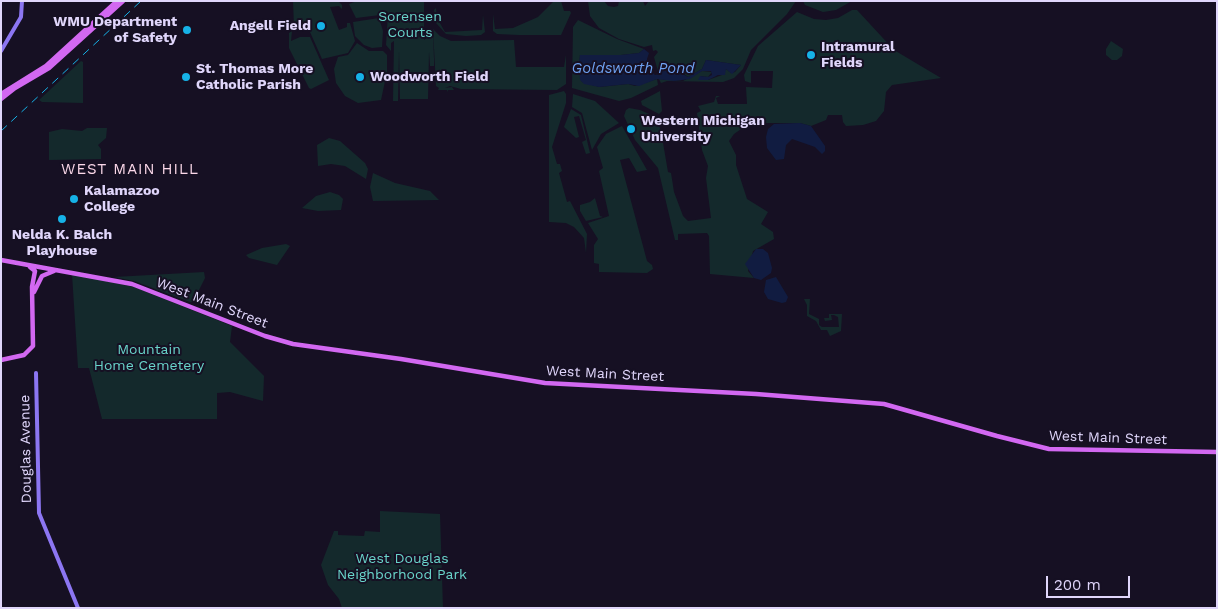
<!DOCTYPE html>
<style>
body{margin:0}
#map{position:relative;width:1218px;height:609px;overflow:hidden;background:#161023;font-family:"Work Sans",sans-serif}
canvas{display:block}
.frame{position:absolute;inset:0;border:2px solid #e0d6fb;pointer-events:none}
.scale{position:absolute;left:1046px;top:576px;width:84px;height:22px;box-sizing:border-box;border:2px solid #e0d6fb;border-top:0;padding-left:6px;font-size:15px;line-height:18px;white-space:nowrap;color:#e0d6fb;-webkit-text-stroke:4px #161023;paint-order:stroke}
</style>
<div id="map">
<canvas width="1218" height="609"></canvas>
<div class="frame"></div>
<div class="scale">200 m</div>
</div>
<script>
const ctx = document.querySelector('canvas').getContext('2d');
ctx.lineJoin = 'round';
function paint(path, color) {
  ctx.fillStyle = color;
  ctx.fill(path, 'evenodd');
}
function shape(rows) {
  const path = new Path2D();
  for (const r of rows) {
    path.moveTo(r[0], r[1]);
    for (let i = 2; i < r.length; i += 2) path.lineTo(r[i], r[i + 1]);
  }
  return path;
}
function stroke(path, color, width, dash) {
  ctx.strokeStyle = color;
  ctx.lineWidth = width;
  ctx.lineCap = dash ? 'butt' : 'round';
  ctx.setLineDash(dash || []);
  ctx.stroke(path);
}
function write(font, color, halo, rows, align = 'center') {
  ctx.font = font + ' "Work Sans",sans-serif';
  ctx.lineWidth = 4;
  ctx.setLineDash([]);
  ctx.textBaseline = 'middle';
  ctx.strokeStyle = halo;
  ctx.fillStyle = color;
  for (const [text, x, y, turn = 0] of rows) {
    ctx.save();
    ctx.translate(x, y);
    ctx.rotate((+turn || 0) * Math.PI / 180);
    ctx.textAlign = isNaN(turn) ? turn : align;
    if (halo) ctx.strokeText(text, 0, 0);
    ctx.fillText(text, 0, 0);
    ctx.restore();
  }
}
paint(shape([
 [293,1,338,1,342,5,342,9,339,6,330,7,339,30,347,27,347,23,350,23,355,41,348,53,322,59,306,23,294,27],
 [357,1,424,1,424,40,433,33,434,59,434,66,430,66,429,52,428,99,400,99,399,51,398,101,393,101,394,41,391,43,391,51,386,45,388,14,356,18,349,4],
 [554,1,561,1,564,11,570,11,571,13,561,35,519,35,497,34,493,31,493,14,495,29,513,28,538,17],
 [588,1,604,1,608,6,614,7,618,6,619,1,643,1,645,6,649,1,796,1,787,14,751,50,743,69,734,78,723,82,667,81,661,83,659,79,683,81,702,71,712,72,708,77,700,76,700,80,708,80,722,75,726,69,731,73,735,72,741,65,706,60,702,69,688,77,684,74,685,70,682,68,682,73,679,73,666,69,663,62,662,73,659,75,654,57,658,52,656,50,653,51,652,45,644,47,619,39,599,28,590,16],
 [803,1,852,1,836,10,823,12,805,5],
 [436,8,437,18,445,32,482,30,483,15,485,32,481,35,466,36,446,34,436,23,434,10],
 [852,10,857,10,894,50,941,78,892,85,886,92,884,111,876,121,863,125,846,126,843,122,842,115,828,115,826,120,811,126,800,123,764,123,744,127,734,134,729,141,736,155,736,165,747,199,768,212,761,224,773,232,774,239,753,251,748,271,754,278,710,274,709,236,707,233,678,234,678,240,675,240,658,168,635,140,624,116,626,110,629,108,640,110,656,117,661,131,668,172,671,173,674,192,683,216,688,221,711,218,706,178,708,166,702,150,697,113,701,111,698,106,714,102,716,96,720,96,716,98,718,104,747,104,746,87,772,88,773,71,751,71,751,83,745,81,744,75,758,46,797,12,814,19,826,20,838,18],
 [379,18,383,31,382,47,372,48,364,45,355,36,353,22],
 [578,20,617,39,644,49,639,53,621,55,580,55,579,68,582,82,599,87,628,84,635,86,657,79,658,85,631,98,619,101,572,88,573,27],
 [433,29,440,36,451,41,514,40,516,67,564,67,566,55,566,84,557,90,461,89,450,86,445,88,452,87,454,90,448,90,447,92,447,90,438,90,439,88,436,86],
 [292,31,291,41,300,37,310,37,329,80,311,89,309,88,289,48,289,33],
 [1111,41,1123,49,1122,56,1117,60,1112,60,1106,55,1106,49],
 [357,43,369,51,383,51,387,55,387,72,381,100,358,103,345,96,336,83,334,69,338,57,348,55],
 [81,61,83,62,83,103,42,102,39,100],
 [564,91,566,94,566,103,552,147,557,164,560,164,562,171,559,173,567,202,570,201,587,234,586,253,584,238,574,227,566,223,549,222,549,95],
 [660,91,662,111,659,114,642,105,641,101],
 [573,94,595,101,619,123,601,134,592,150,582,113,572,107],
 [571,109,581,115,590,153,586,154,582,142,586,140,579,116,574,117,579,137,576,138,564,127],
 [622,126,647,170,637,172,629,158,620,160,647,261,652,265,653,269,647,273,599,272,599,264,594,263,594,245,598,239,588,223,609,216,599,171,603,168,597,147,606,134],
 [87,128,107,128,106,138,98,145,101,149,101,159,49,160,49,132,62,129,82,131],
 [329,138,340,141,365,163,368,169,366,179,345,166,331,164,318,166,317,145],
 [373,173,395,183,430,191,439,200,373,201,370,187],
 [330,192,339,195,343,199,341,210,318,211,302,208,316,196],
 [595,198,600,216,603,217,586,221,580,211,580,205,590,202],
 [286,244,290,246,277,265,249,258,246,255,262,248],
 [204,272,205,278,193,302,190,302,134,281,114,277],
 [72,274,134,287,232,326,230,342,264,376,263,401,230,392,217,393,217,419,102,419,89,368,78,368],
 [804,299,810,299,809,314,819,319,819,325,822,327,839,327,838,317,834,315,831,315,832,320,825,321,824,318,829,318,829,314,842,314,841,331,830,336,827,330,821,330,816,321,807,316,807,305],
 [380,511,440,514,443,608,342,608,339,599,328,585,321,565,334,531,338,531,338,535,364,536,365,531,380,532]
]), '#14292c');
paint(shape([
 [644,49,649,53,647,59,649,69,655,75,661,74,661,65,665,61,668,63,666,69,681,73,688,77,702,69,706,60,741,65,732,74,726,69,725,75,718,75,708,80,698,80,700,76,708,77,712,75,711,71,702,71,690,79,674,81,657,79,639,86,628,84,599,87,584,84,580,80,579,64,580,55,621,55,639,53],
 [774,124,800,123,811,126,825,146,825,151,822,154,815,147,792,139,786,145,784,159,776,160,767,148,766,137,768,129],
 [756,249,763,249,768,253,772,268,771,273,761,280,754,278,745,264],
 [776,277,788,297,786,302,782,303,768,299,764,292,766,280]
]), '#111c41');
stroke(shape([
 [1,51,21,17,22,1],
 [36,373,39,513,78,608]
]), '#8c76f2', 4);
stroke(shape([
 [1,94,46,66,117,1],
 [1,99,15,88,49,68,123,1],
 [1,260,132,284,265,336,293,344,401,359,545,383,756,394,884,404,997,436,1049,449,1217,452],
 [34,292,42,276,54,271],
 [1,360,24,355,33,346,32,287,35,271,30,267]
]), '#d268f1', 4.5);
stroke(shape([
 [1,131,141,1]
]), '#16b2e7', 1, [8, 6]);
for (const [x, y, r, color] of [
 [321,26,5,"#16b2e7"],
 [187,30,5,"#16b2e7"],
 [811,55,5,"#16b2e7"],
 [186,77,5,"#16b2e7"],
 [360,77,5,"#16b2e7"],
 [631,129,5,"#16b2e7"],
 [74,199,5,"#16b2e7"],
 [62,219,5,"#16b2e7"]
]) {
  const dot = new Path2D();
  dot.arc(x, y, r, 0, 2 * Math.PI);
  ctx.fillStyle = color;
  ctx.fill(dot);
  stroke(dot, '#161023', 2);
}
write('14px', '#69d4ca', '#161023', [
 ["Sorensen",410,17],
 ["Courts",410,33],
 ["Mountain",149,350],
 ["Home Cemetery",149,366],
 ["West Douglas",402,559],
 ["Neighborhood Park",402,575]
]);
write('bold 14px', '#e0d6fb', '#161023', [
 ["WMU Department",177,22,"right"],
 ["of Safety",177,38,"right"],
 ["Angell Field",311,26,"right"],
 ["Intramural",821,47],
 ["Fields",821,63],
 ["St. Thomas More",196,69],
 ["Catholic Parish",196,85],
 ["Woodworth Field",370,77],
 ["Western Michigan",641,121],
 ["University",641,137],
 ["Kalamazoo",84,191],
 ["College",84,207],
 ["Nelda K. Balch",62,235,"center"],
 ["Playhouse",62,251,"center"]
], 'left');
write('14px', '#e0d6fb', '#161023', [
 ["West Main Street",212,303,21],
 ["West Main Street",605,374,3],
 ["West Main Street",1108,438,2],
 ["Douglas Avenue",26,449,-91]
]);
write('italic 15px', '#6ea1f1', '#161023', [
 ["Goldsworth Pond",633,69]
]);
ctx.letterSpacing = '1px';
write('15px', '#fbd8e9', '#161023', [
 ["WEST MAIN HILL",130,170]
]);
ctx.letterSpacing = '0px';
</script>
